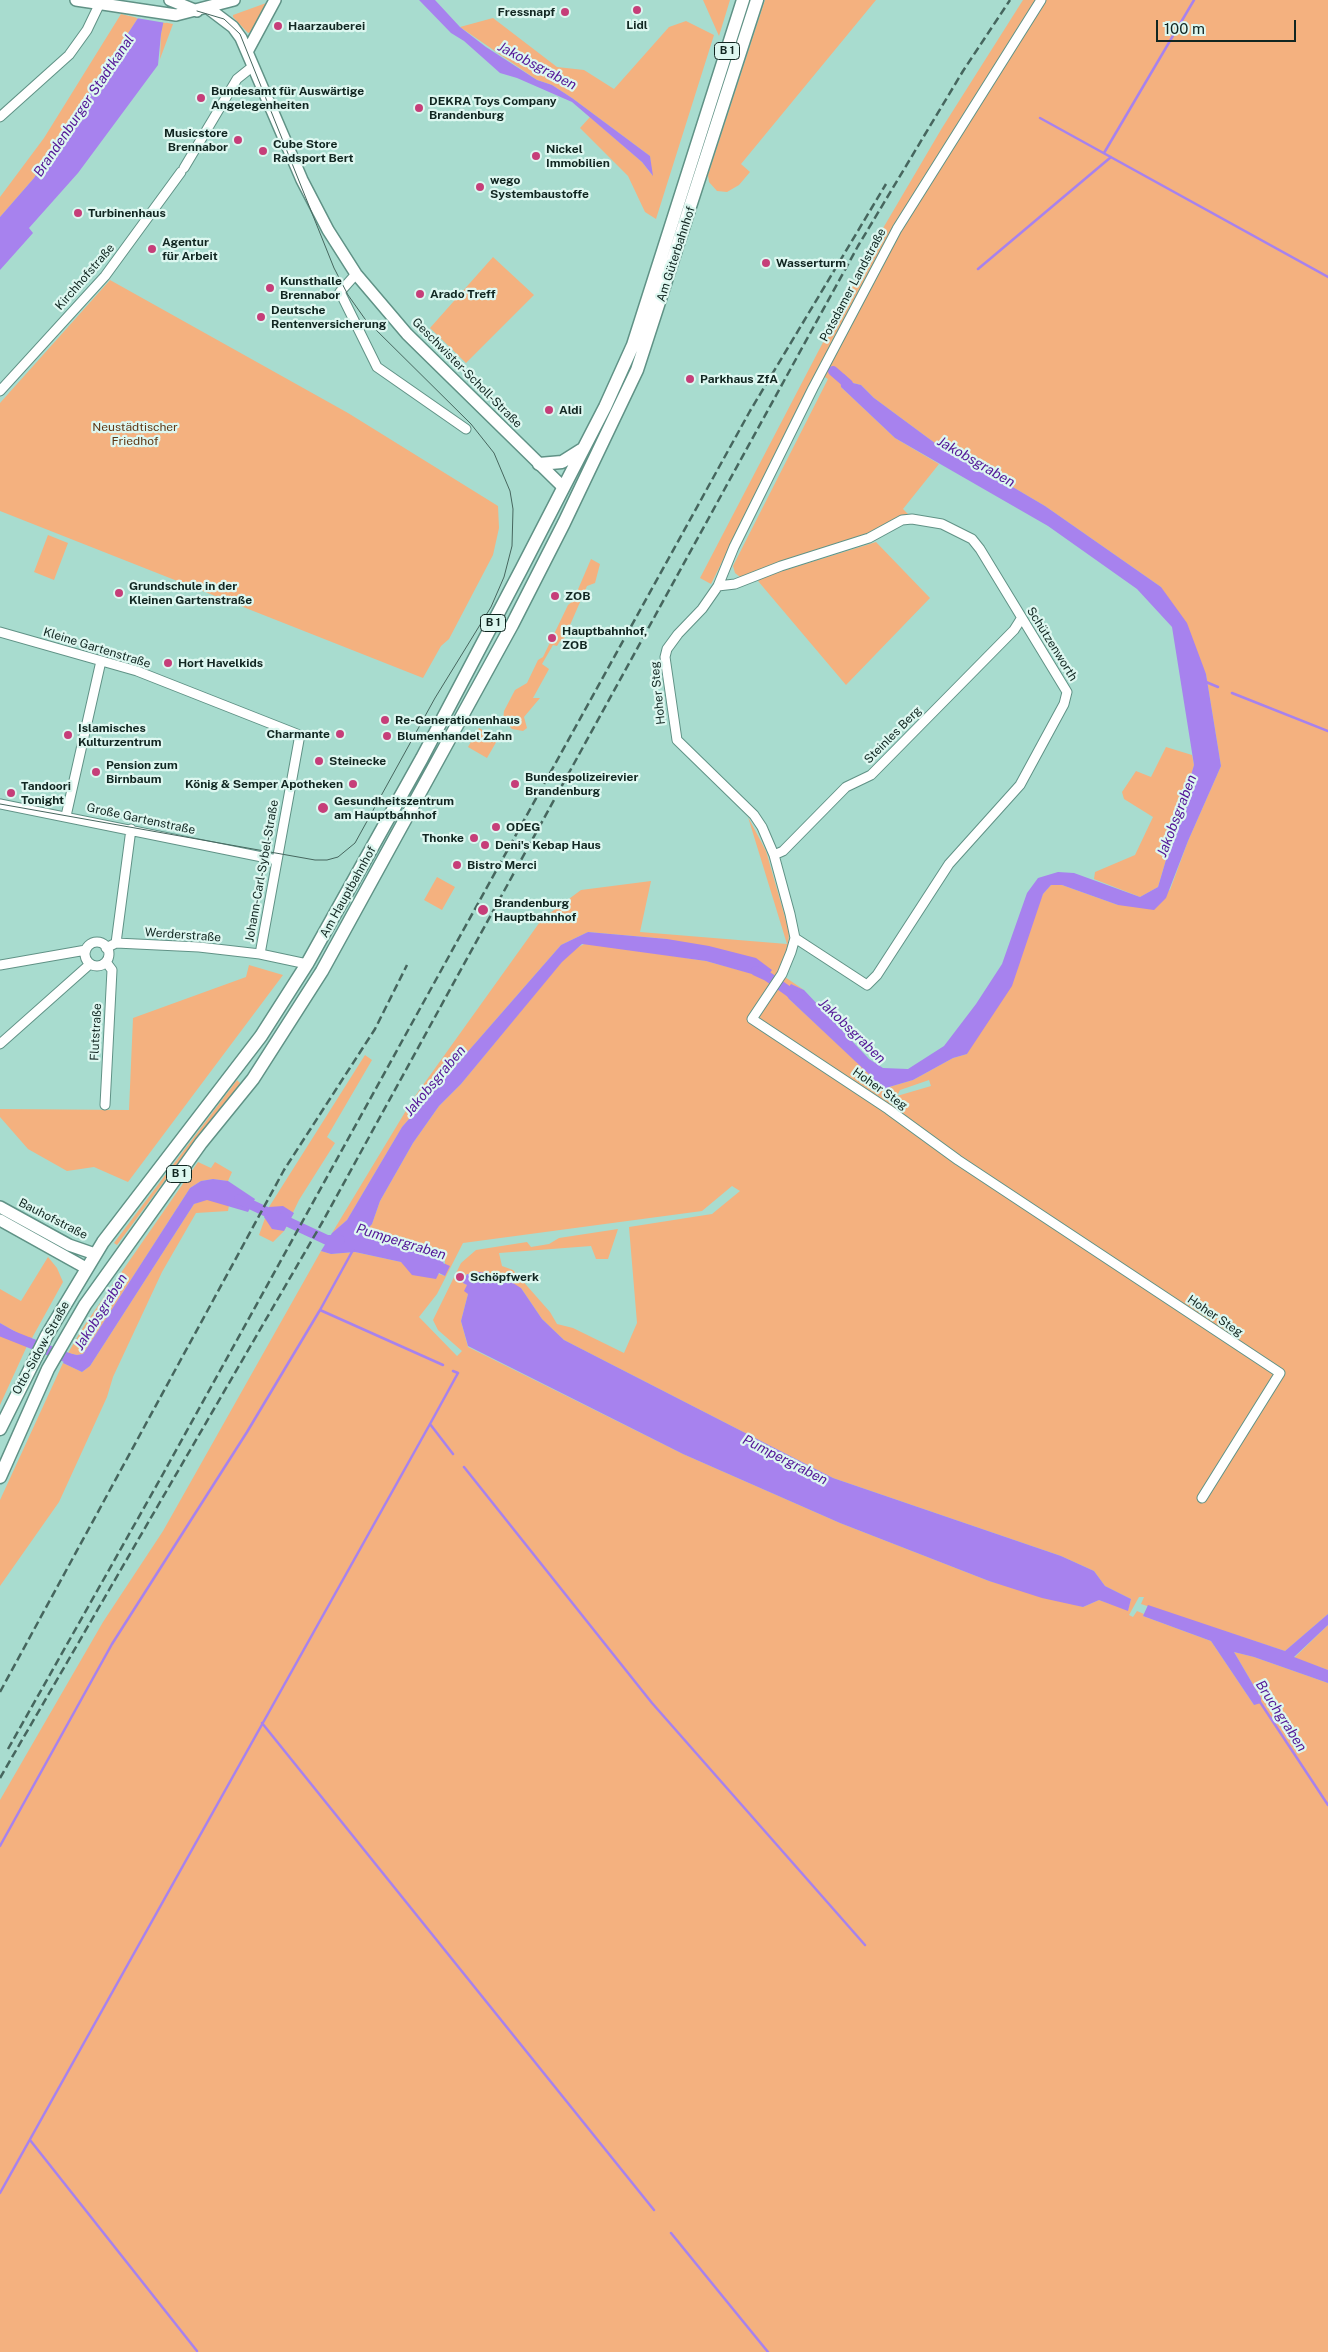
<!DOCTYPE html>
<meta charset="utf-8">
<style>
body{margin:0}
#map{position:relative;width:1328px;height:2352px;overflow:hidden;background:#a8dccf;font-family:"Public Sans",sans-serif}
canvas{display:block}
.scale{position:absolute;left:1156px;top:20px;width:140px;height:22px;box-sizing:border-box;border:2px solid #112621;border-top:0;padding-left:6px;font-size:15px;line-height:18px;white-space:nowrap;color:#112621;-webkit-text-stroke:4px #ddf7f0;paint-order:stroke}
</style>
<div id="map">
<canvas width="1328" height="2352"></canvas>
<div class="scale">100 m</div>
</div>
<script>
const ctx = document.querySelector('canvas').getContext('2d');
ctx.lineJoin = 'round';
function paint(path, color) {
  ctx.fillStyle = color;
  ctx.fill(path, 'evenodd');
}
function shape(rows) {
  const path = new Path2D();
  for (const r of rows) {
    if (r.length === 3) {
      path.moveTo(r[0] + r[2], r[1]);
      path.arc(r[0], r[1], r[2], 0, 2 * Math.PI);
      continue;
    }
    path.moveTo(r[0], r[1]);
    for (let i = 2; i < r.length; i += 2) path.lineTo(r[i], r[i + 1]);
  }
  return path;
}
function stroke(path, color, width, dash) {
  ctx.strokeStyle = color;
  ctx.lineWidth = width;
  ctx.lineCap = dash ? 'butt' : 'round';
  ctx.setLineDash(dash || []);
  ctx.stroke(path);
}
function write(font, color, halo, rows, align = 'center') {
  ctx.font = font + ' "Public Sans",sans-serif';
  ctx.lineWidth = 4.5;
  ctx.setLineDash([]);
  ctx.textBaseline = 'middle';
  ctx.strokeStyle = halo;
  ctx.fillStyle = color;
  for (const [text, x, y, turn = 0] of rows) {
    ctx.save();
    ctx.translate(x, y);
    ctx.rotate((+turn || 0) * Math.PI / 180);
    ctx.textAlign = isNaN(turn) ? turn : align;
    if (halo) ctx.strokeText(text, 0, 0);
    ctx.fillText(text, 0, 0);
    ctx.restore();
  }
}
paint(shape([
 [703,0,730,0,719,36],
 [765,0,876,0,741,164,750,172,739,185,727,192,717,191,709,182,708,175],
 [1023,0,1328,0,1328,1614,1285,1651,1141,1604,1144,1597,1139,1597,1129,1615,1133,1617,1137,1611,1144,1614,1143,1616,1211,1641,1254,1705,1261,1698,1234,1652,1254,1657,1328,1683,1328,2352,0,2352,0,1800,103,1622,163,1531,321,1251,331,1254,355,1252,401,1262,445,1276,445,1259,380,1241,367,1236,364,1232,372,1224,380,1201,413,1143,439,1106,461,1084,562,961,575,949,586,943,706,961,765,977,667,939,588,932,561,945,402,1127,347,1220,332,1233,413,1099,542,919,581,890,651,881,640,932,787,944,748,817,766,851,789,931,788,950,770,989,777,991,785,977,804,990,792,985,789,999,873,1077,876,1086,889,1087,913,1080,953,1058,967,1054,1043,894,1051,885,1062,885,1118,905,1170,890,1188,841,1221,766,1206,674,1161,587,1045,506,994,476,947,452,874,398,861,385,853,383,844,374,840,375,841,387,895,438,939,464,903,509,909,515,867,537,780,562,740,577,735,573,733,566,828,379,817,372,711,584,700,578,879,235,942,128],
 [929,1080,931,1086,897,1096,900,1090],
 [732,1186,740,1191,712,1214,629,1227,637,1323,624,1353,573,1328,557,1324,550,1312,513,1270,502,1266,499,1253,591,1246,596,1259,608,1259,618,1229,559,1238,549,1244,531,1247,527,1242,476,1250,461,1263,433,1320,438,1330,462,1351,457,1356,419,1317,437,1294,463,1243,702,1211],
 [467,1274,521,1288,542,1319,564,1340,833,1478,1061,1556,1094,1571,1105,1586,1131,1599,1128,1610,1099,1600,1083,1607,989,1581,840,1523,683,1454,468,1347,461,1321,468,1294,467,1285,463,1283],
 [269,2,253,31,248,33,233,17,233,15],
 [121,14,138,18,34,178,0,217,0,197,44,138],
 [493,18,557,67,584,70,614,89,669,27,686,21,714,35,656,219,645,212,628,176,580,128,590,117,642,162,652,175,650,156,572,98,552,85,537,80,460,27],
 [163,22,173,24,160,59,161,34],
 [493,257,534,295,466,363,430,328],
 [110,280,348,413,498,506,499,528,493,555,449,639,441,646,423,678,0,511,0,403],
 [48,535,68,543,54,580,34,572],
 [876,542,930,598,846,685,758,581,763,577],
 [591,559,600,564,595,583,587,586,564,639,567,640,572,639,568,646,560,641,557,646,553,645,542,664,549,669,533,698,540,698,524,717,527,728,523,731,512,729,503,719,504,711,515,690,527,683,538,660,543,657,568,605,573,601],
 [479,728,498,739,487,758,468,747],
 [1166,747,1192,755,1194,765,1158,887,1140,897,1094,879,1095,872,1135,855,1153,817,1124,799,1122,792,1136,771,1151,777],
 [437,877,455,887,442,910,424,900],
 [249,965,283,975,128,1182,94,1167,67,1171,28,1149,0,1117,0,1109,129,1110,133,1018,246,977],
 [365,1055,372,1060,327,1137,335,1143,299,1200,284,1231,273,1242,259,1235,269,1207],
 [237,1080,241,1084,194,1141,117,1245,114,1243],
 [198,1162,211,1168,215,1162,232,1172,228,1181,213,1179,201,1181,190,1188,83,1354,77,1355,68,1353,84,1326],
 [207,1199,229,1205,228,1211,196,1213,162,1272,113,1377,107,1397,59,1502,0,1586,0,1500,63,1363,82,1372,90,1366,194,1204],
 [48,1257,57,1268,63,1282,32,1338,23,1336,0,1323,0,1289,21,1301],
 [0,1336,27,1346,0,1405],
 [1328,1625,1328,1670,1294,1658]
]), '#f4b17f');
paint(shape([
 [168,0,161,34,158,65,78,173,29,228,33,233,0,270,0,217,34,178,138,18],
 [419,0,435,0,460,27,486,47,537,80,552,85,572,98,650,156,653,176,642,162,572,102,517,78,500,73,464,41,451,33],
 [844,374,853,383,861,385,874,398,947,452,994,476,1045,506,1161,587,1187,623,1206,674,1221,766,1188,841,1166,898,1154,910,1118,905,1062,885,1051,885,1043,894,1012,986,967,1054,953,1058,913,1080,889,1087,885,1091,876,1086,872,1077,789,999,785,993,791,984,804,990,869,1059,883,1068,908,1069,944,1046,976,1004,1002,964,1027,893,1038,878,1058,872,1074,873,1140,897,1158,887,1194,765,1172,627,1137,589,1048,526,895,438,841,387,840,375],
 [588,932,667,939,709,946,756,958,772,970,766,978,706,961,582,944,562,962,461,1084,439,1106,413,1143,380,1201,372,1224,365,1232,367,1236,380,1241,445,1259,443,1263,450,1266,445,1276,439,1273,436,1279,412,1275,401,1262,355,1252,331,1254,321,1251,332,1233,347,1220,402,1127,561,945],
 [213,1179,228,1181,255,1199,248,1212,207,1200,194,1204,90,1366,82,1372,63,1363,68,1353,77,1355,83,1354,190,1188,201,1181],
 [283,1206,294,1213,284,1231,272,1229,264,1217,269,1207],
 [472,1271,500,1275,521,1288,542,1319,564,1340,833,1478,1061,1556,1094,1571,1105,1586,1131,1599,1128,1611,1099,1600,1083,1607,1042,1598,989,1581,840,1523,683,1454,468,1346,461,1321,468,1294,464,1291,467,1285,463,1283,467,1274,471,1275],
 [0,1323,23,1336,32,1338,27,1346,0,1336],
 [1148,1605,1285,1651,1328,1614,1328,1625,1294,1657,1328,1670,1328,1683,1254,1657,1234,1652,1261,1698,1261,1703,1254,1705,1211,1641,1143,1616]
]), '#a782ee');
paint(shape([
 [140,0,170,0,166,23,136,18]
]), '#a8dccf');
stroke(shape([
 [1040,118,1328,277],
 [1104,153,1194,0],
 [978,269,1111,157],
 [1206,682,1218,687],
 [1232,693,1328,731],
 [320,1310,353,1250],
 [430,1424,453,1454],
 [464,1467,652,1703,865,1945],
 [1260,1702,1328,1805],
 [262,1723,654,2210],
 [0,1846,112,1644,247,1432,320,1310,443,1365],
 [30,2140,197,2351],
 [0,2193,430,1424,458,1373,453,1371],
 [671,2233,768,2352]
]), '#a782ee', 2.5);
stroke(shape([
 [833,371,848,384],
 [756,971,767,976,798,998],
 [239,1199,327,1240,340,1240],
 [0,1331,78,1362]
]), '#a782ee', 10);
const street = shape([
 [1041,0,897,229,813,388,734,547,718,586,702,609,678,634,667,649,665,657,677,740,754,815,762,827,774,855,790,914,795,938,791,952,782,974,752,1019,888,1109,958,1160,1280,1373,1202,1498],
 [0,117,69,55,87,30,100,3],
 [184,168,237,79,252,67],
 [356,274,340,292,377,367,466,429],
 [0,391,105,276,181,172],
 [718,586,735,584,781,566,869,538,902,520,912,519,942,524,972,539,980,549,1067,692,1064,704,1020,785,949,864,877,975,867,985,795,938],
 [0,632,137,671,297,734,299,740,260,954],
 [0,804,277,860],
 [66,816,101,661],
 [774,855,783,851,846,787,871,775,1014,630,1021,619],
 [97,954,12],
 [116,943,199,947,260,954,307,964],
 [106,948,116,943,131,829],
 [0,965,86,950],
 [0,1044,90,964],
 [105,1105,112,970,106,962]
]);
const secondary = shape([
 [76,0,176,15,234,0],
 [170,0,197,11],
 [208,8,233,27,241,38,302,180,328,230,356,274,407,334,563,487],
 [247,52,275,0],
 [0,1207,69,1245,95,1254],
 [0,1220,86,1268]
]);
const primary = shape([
 [539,464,562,462,581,450],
 [0,1429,47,1335,103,1242,261,1036,307,964,422,758,522,568,605,407,633,345,743,0],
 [0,1477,48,1369,85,1305,201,1143,253,1079,322,971,512,625,564,523,637,370,757,0]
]);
stroke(street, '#609286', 11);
stroke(secondary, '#609286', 14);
stroke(primary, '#609286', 15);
stroke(street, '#fff', 9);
stroke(secondary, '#fff', 11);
stroke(primary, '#fff', 12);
stroke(shape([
 [0,804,315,860,327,860,338,857,355,843,435,698,491,607,504,577,512,546,513,509,510,491,494,453,471,424,365,319,348,295,334,268,240,34,224,19,197,11]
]), '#46665e', 1);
stroke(shape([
 [0,1692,284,1170,375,1029,407,965],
 [8,1749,163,1474,750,411,886,184],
 [0,1778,323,1221,858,246,963,71,1010,0]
]), '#46665e', 2.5, [8, 4]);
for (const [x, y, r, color] of [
 [637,10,5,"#c63e79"],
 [565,12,5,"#c63e79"],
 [278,26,5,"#c63e79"],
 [201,98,5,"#c63e79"],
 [419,108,5,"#c63e79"],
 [238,140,5,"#c63e79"],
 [263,151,5,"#c63e79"],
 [536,156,5,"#c63e79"],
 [480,187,5,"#c63e79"],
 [78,213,5,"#c63e79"],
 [152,249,5,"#c63e79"],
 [766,263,5,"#c63e79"],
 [270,288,5,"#c63e79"],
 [420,294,5,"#c63e79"],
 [261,317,5,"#c63e79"],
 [690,379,5,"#c63e79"],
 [549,410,5,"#c63e79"],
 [119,593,5,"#c63e79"],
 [555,596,5,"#c63e79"],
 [552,638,5,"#c63e79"],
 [168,663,5,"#c63e79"],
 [385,720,5,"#c63e79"],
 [340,734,5,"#c63e79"],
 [68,735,5,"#c63e79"],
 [387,736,5,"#c63e79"],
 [319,761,5,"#c63e79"],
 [96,772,5,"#c63e79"],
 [353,784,5,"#c63e79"],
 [515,784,5,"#c63e79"],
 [11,793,5,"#c63e79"],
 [323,808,6,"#c63e79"],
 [496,827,5,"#c63e79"],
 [474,838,5,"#c63e79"],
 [485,845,5,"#c63e79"],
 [457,865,5,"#c63e79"],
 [483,910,6,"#c63e79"],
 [460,1277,5,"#c63e79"]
]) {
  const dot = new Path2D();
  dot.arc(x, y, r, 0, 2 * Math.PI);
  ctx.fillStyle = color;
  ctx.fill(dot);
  stroke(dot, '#ddf7f0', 2);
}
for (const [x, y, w] of [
 [727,51,25],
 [493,623,25],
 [179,1174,25]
]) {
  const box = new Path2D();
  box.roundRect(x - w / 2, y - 8.5, w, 17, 4);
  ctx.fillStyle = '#ddf7f0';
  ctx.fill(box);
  stroke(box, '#112621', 1);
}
write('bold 11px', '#112621', null, [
 ["B 1",727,51],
 ["B 1",493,623],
 ["B 1",179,1174]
]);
write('bold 12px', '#112621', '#ddf7f0', [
 ["Fressnapf",555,12,"right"],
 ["Lidl",637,25,"center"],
 ["Haarzauberei",288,26],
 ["Bundesamt für Auswärtige",211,91],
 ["Angelegenheiten",211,105],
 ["DEKRA Toys Company",429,101],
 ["Brandenburg",429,115],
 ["Musicstore",228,133,"right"],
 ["Brennabor",228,147,"right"],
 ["Cube Store",273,144],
 ["Radsport Bert",273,158],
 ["Nickel",546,149],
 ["Immobilien",546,163],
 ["wego",490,180],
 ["Systembaustoffe",490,194],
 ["Turbinenhaus",88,213],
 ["Agentur",162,242],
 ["für Arbeit",162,256],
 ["Wasserturm",776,263],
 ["Kunsthalle",280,281],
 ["Brennabor",280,295],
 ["Arado Treff",430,294],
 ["Deutsche",271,310],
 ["Rentenversicherung",271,324],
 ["Parkhaus ZfA",700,379],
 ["Aldi",559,410],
 ["Grundschule in der",129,586],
 ["Kleinen Gartenstraße",129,600],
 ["ZOB",565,596],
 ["Hauptbahnhof,",562,631],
 ["ZOB",562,645],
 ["Hort Havelkids",178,663],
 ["Re-Generationenhaus",395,720],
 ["Islamisches",78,728],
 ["Kulturzentrum",78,742],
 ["Charmante",330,734,"right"],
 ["Blumenhandel Zahn",397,736],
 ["Steinecke",329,761],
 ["Pension zum",106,765],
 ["Birnbaum",106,779],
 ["Bundespolizeirevier",525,777],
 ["Brandenburg",525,791],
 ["König & Semper Apotheken",343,784,"right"],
 ["Tandoori",21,786],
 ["Tonight",21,800],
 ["Gesundheitszentrum",334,801],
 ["am Hauptbahnhof",334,815],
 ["ODEG",506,827],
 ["Thonke",464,838,"right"],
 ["Deni's Kebap Haus",495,845],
 ["Bistro Merci",467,865],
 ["Brandenburg",494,903],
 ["Hauptbahnhof",494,917],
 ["Schöpfwerk",470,1277]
], 'left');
write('12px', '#112621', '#ddf7f0', [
 ["Am Güterbahnhof",676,254,-72],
 ["Kirchhofstraße",85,277,-49],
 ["Potsdamer Landstraße",853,285,-62],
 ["Geschwister-Scholl-Straße",467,373,45],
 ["Schützenworth",1052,644,58],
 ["Kleine Gartenstraße",97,648,17],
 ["Hoher Steg",658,693,-96],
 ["Steinles Berg",893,735,-45],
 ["Große Gartenstraße",141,819,12],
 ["Johann-Carl-Sybel-Straße",262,871,-80],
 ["Am Hauptbahnhof",348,892,-61],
 ["Werderstraße",183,935,4],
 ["Flutstraße",96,1032,-87],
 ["Hoher Steg",880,1089,35],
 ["Bauhofstraße",53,1219,27],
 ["Hoher Steg",1215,1316,34],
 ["Otto-Sidow-Straße",41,1348,-61]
]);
write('12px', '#5f3714', '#ddf7f0', [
 ["Neustädtischer",135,427],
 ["Friedhof",135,441]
]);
write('italic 14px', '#531697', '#ddf7f0', [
 ["Jakobsgraben",537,66,28],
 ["Brandenburger Stadtkanal",84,106,-56],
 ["Jakobsgraben",976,462,30],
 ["Jakobsgraben",1177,816,-69],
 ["Jakobsgraben",852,1031,44],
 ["Jakobsgraben",435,1081,-50],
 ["Pumpergraben",401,1242,17],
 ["Jakobsgraben",101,1312,-58],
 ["Pumpergraben",785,1460,27],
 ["Bruchgraben",1281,1716,57]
]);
</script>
